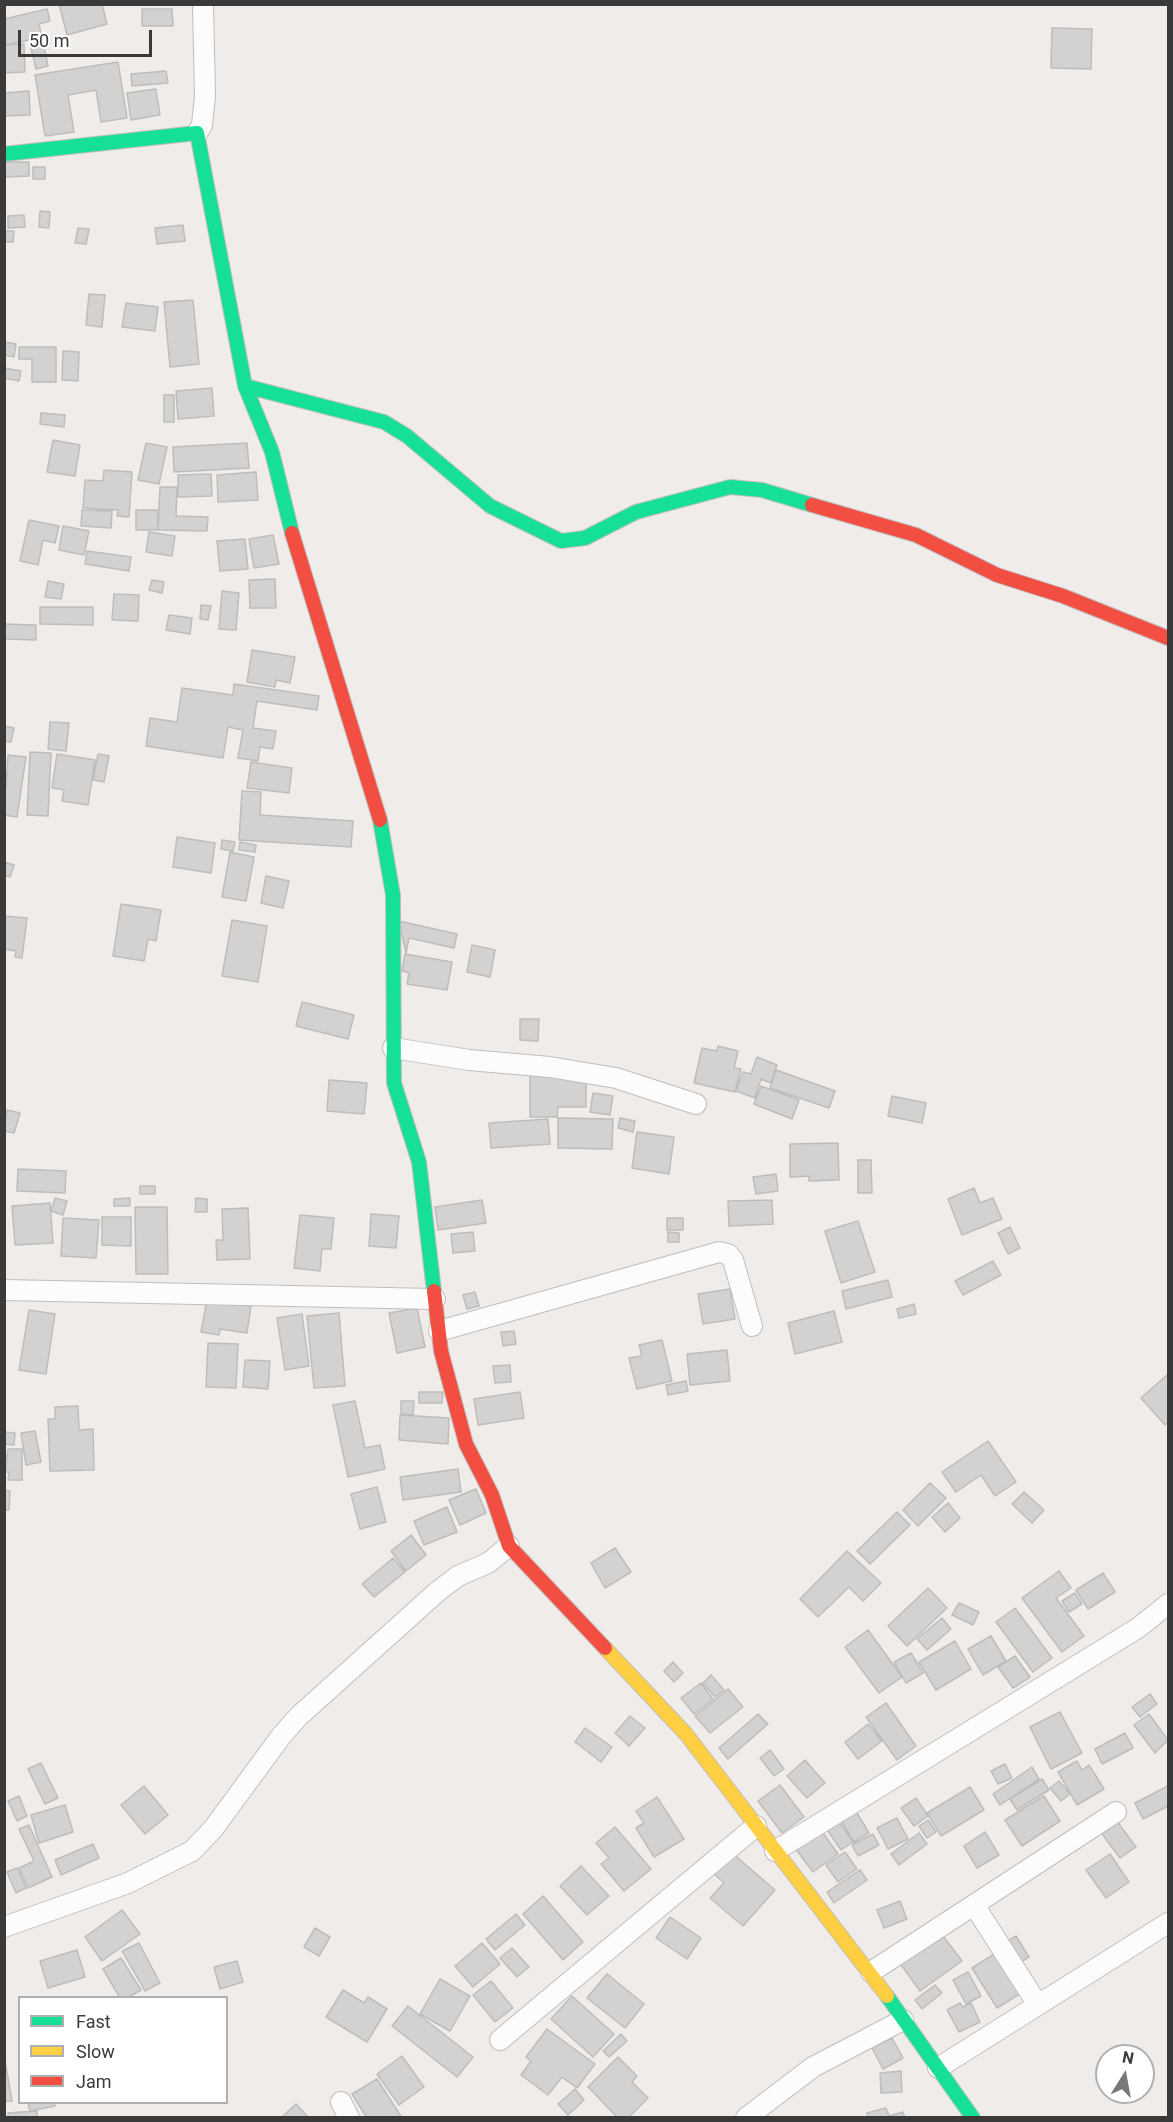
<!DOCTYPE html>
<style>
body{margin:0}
#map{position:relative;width:1173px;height:2122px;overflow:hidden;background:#efecea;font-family:Roboto,sans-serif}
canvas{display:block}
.frame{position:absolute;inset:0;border:6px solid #3b3a39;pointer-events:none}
.legend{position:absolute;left:18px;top:1996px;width:210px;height:108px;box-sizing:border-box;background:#fff;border:2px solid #b1b0b0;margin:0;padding:8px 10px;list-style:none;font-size:18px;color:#3b3a39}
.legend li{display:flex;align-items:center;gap:12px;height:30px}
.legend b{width:30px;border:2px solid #b1b0b0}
.north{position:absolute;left:1095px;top:2044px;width:60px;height:60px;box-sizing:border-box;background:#fff;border:2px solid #b1b0b0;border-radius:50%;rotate:11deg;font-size:16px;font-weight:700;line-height:24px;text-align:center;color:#3b3a39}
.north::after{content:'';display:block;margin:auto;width:21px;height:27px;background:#7a7877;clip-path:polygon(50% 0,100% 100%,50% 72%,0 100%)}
.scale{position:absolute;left:18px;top:30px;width:134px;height:27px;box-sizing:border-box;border:3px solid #3b3a39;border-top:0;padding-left:8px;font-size:18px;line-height:21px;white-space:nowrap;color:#3b3a39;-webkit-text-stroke:4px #fff;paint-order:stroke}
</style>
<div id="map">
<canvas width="1173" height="2122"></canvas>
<div class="frame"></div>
<ul class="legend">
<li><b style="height:8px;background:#16e098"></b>Fast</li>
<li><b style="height:8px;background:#ffcf43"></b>Slow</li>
<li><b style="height:8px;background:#f24e42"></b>Jam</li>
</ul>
<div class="north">N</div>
<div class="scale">50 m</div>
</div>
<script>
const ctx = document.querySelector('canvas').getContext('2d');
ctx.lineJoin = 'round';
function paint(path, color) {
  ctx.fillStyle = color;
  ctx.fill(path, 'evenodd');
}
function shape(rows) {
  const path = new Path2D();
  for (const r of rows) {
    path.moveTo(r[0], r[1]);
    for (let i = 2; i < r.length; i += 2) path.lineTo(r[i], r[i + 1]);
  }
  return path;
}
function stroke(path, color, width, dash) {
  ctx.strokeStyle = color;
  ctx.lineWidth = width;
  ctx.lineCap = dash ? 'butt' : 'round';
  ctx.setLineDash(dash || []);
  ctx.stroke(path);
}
const building = shape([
 [59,4,102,4,107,24,67,35,59,4],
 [47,9,50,21,39,24,48,66,36,69,29,40,6,45,4,19,47,9],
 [142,9,172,9,173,26,142,26,142,9],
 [1052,28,1092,29,1091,69,1051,68,1052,28],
 [24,44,25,72,4,73,4,45,24,44],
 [118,62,127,118,101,122,96,90,68,95,74,132,45,136,35,75,118,62],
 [166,71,168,83,132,86,131,74,166,71],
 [156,89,160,115,131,120,127,93,156,89],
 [29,91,30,115,4,116,4,93,29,91],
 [4,162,29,162,29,176,4,177,4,162],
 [33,167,45,167,45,179,33,179,33,167],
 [40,211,50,212,49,228,39,227,40,211],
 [24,215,25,227,8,228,8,216,24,215],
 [183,225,185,241,157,244,155,228,183,225],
 [78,228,89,229,86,244,75,243,78,228],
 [4,231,14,231,13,242,4,242,4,231],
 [89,294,105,295,102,327,86,325,89,294],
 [193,300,199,364,170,367,164,302,193,300],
 [126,303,158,307,155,331,122,327,126,303],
 [4,342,16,344,14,357,4,355,4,342],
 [19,347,56,347,56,382,32,382,32,359,19,359,19,347],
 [63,351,79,352,78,381,62,380,63,351],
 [4,368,21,371,19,381,4,378,4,368],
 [212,388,214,416,178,419,176,391,212,388],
 [164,395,174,395,174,422,164,422,164,395],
 [41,413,65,415,64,427,40,424,41,413],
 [53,440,80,445,75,476,47,472,53,440],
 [146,443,167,447,159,484,138,480,146,443],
 [247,443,249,468,174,472,173,447,247,443],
 [104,470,132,472,129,517,117,516,118,510,83,508,85,480,103,481,104,470],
 [256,472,258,500,218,502,217,475,256,472],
 [211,474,212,496,178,497,178,475,211,474],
 [160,487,177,487,176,516,208,517,207,531,158,530,160,487],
 [82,510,112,511,111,528,81,526,82,510],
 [136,510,158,510,158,530,136,530,136,510],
 [29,520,59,526,55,543,43,540,38,565,20,561,29,520],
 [63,526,89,531,84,555,59,550,63,526],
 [149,532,175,536,172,556,146,552,149,532],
 [273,535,279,564,254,568,249,539,273,535],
 [245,539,248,569,220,571,217,541,245,539],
 [87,551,131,557,129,571,85,564,87,551],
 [275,579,276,608,250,608,249,580,275,579],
 [152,580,164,582,162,593,149,590,152,580],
 [48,581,64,584,61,599,45,597,48,581],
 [222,591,239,593,236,630,219,629,222,591],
 [114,594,139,595,138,621,112,620,114,594],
 [201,605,211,606,208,620,200,619,201,605],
 [40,607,93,607,93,625,40,624,40,607],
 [169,615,192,618,190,634,166,630,169,615],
 [4,624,36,625,36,640,4,639,4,624],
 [252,650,295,657,290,683,276,680,275,687,247,682,252,650],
 [234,684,319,696,317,710,257,701,253,728,276,731,273,749,260,747,258,761,238,758,243,730,228,727,223,758,146,746,150,718,177,722,182,688,233,695,234,684],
 [50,722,69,723,66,751,48,749,50,722],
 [4,726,14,728,11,742,4,741,4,726],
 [30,752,51,753,48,816,27,815,30,752],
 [57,754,95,760,88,805,62,801,64,790,52,788,57,754],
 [98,754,109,756,104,782,93,780,98,754],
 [8,755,26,757,17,817,4,815,8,755],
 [251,762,292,768,289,793,247,788,251,762],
 [242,791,261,792,260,815,353,821,351,847,239,840,242,791],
 [177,837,215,843,211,873,173,867,177,837],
 [222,840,235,842,233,851,221,849,222,840],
 [240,842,256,845,255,852,239,850,240,842],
 [230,852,254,857,246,901,222,897,230,852],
 [4,862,14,865,10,877,4,875,4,862],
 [266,876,289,881,283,908,261,903,266,876],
 [121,904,161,910,156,941,148,939,144,961,113,956,121,904],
 [4,916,27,918,22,958,15,957,16,951,4,949,4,916],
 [232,920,267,926,258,982,222,976,232,920],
 [399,921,457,934,454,948,409,938,406,953,399,921],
 [472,945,495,950,490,977,467,972,472,945],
 [405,954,452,962,447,990,407,984,409,973,402,971,405,954],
 [302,1002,354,1015,348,1039,296,1026,302,1002],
 [520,1019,539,1019,538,1041,520,1040,520,1019],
 [718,1046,738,1051,734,1068,741,1069,735,1092,694,1083,702,1048,717,1051,718,1046],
 [757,1057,777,1065,771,1083,761,1079,755,1098,736,1091,743,1072,751,1074,757,1057],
 [776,1070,835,1091,829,1108,770,1088,776,1070],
 [530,1075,586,1076,586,1107,558,1107,557,1117,530,1117,530,1075],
 [329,1080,367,1083,364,1114,327,1111,329,1080],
 [761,1086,799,1100,792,1119,754,1104,761,1086],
 [593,1093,613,1096,610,1115,590,1112,593,1093],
 [892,1096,926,1103,922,1123,888,1116,892,1096],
 [7,1110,20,1113,14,1133,4,1131,7,1110],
 [558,1118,613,1119,612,1149,558,1148,558,1118],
 [620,1118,635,1121,633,1132,618,1128,620,1118],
 [548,1119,550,1144,491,1148,489,1123,548,1119],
 [637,1132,674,1137,669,1174,632,1168,637,1132],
 [838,1143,839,1180,809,1181,809,1176,790,1177,790,1144,838,1143],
 [858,1160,871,1160,872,1193,858,1193,858,1160],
 [18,1169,66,1171,65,1193,17,1191,18,1169],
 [776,1174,778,1191,756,1194,753,1177,776,1174],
 [140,1186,155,1186,155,1194,140,1194,140,1186],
 [974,1188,980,1203,993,1198,1002,1219,962,1235,948,1199,974,1188],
 [55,1198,67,1201,63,1215,51,1211,55,1198],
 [130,1198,130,1206,114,1206,114,1199,130,1198],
 [196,1198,207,1199,207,1212,195,1212,196,1198],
 [482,1200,486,1223,438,1230,435,1207,482,1200],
 [772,1200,773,1224,729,1226,728,1201,772,1200],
 [50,1203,53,1243,15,1245,12,1206,50,1203],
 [135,1207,167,1207,168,1274,136,1274,135,1207],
 [248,1208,250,1259,217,1260,216,1240,223,1240,222,1209,248,1208],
 [371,1214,399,1216,396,1248,369,1246,371,1214],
 [300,1215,334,1218,331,1249,322,1249,320,1271,294,1268,300,1215],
 [102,1217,131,1217,131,1246,102,1245,102,1217],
 [63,1218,99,1220,96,1258,61,1256,63,1218],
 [667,1218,683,1218,683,1230,667,1230,667,1218],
 [858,1221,875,1272,841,1283,825,1231,858,1221],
 [1010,1227,1020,1248,1008,1254,998,1233,1010,1227],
 [473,1232,475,1251,453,1253,451,1234,473,1232],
 [668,1232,679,1233,679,1242,668,1242,668,1232],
 [993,1261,1001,1275,963,1295,955,1281,993,1261],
 [888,1280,892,1297,846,1309,842,1291,888,1280],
 [730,1289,735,1319,703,1324,698,1294,730,1289],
 [475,1292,479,1306,467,1309,463,1295,475,1292],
 [207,1300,251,1306,247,1333,220,1329,219,1335,201,1332,207,1300],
 [914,1304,916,1314,899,1318,897,1309,914,1304],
 [417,1308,425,1347,397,1353,389,1313,417,1308],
 [29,1310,55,1314,46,1374,19,1370,29,1310],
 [834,1311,842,1342,795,1354,788,1323,834,1311],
 [339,1313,345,1386,314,1388,307,1316,339,1313],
 [302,1314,309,1366,285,1370,277,1318,302,1314],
 [514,1331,516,1344,503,1346,501,1332,514,1331],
 [662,1340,672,1381,637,1389,629,1358,642,1356,639,1345,662,1340],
 [208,1343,238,1344,236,1388,206,1387,208,1343],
 [727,1350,730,1381,690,1385,687,1354,727,1350],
 [245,1360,270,1361,268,1389,243,1387,245,1360],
 [510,1365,511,1382,495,1383,493,1366,510,1365],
 [1168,1374,1168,1422,1165,1425,1141,1398,1168,1374],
 [686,1381,688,1391,668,1395,666,1385,686,1381],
 [419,1392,443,1392,442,1403,419,1403,419,1392],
 [520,1392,524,1418,478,1425,474,1399,520,1392],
 [355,1401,365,1448,380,1445,385,1469,348,1477,333,1405,355,1401],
 [401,1401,414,1401,413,1415,401,1414,401,1401],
 [78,1406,79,1430,93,1429,94,1470,50,1471,48,1419,55,1419,55,1407,78,1406],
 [400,1415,449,1418,448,1444,399,1440,400,1415],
 [35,1431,41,1462,26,1465,21,1433,35,1431],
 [4,1432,15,1433,14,1445,4,1444,4,1432],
 [988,1441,1016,1482,995,1496,981,1475,956,1492,942,1472,988,1441],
 [8,1449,22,1449,22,1480,8,1480,9,1472,5,1472,8,1449],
 [458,1469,461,1492,403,1500,400,1477,458,1469],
 [930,1483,946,1498,918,1526,903,1510,930,1483],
 [377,1487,386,1522,360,1529,351,1494,377,1487],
 [476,1489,486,1513,460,1525,449,1500,476,1489],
 [4,1490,10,1491,9,1510,4,1510,4,1490],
 [1024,1492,1044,1510,1032,1523,1012,1504,1024,1492],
 [948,1503,960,1518,945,1532,932,1517,948,1503],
 [447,1507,457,1532,424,1545,414,1521,447,1507],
 [897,1512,910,1525,870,1564,857,1551,897,1512],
 [411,1535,426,1555,406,1571,391,1551,411,1535],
 [615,1548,631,1572,605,1588,591,1563,615,1548],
 [847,1551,881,1583,863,1601,849,1587,818,1617,800,1599,847,1551],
 [393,1558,405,1572,374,1597,362,1584,393,1558],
 [1059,1571,1071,1588,1056,1598,1084,1636,1062,1652,1022,1598,1059,1571],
 [1103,1573,1115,1592,1088,1609,1076,1590,1103,1573],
 [928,1588,947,1608,907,1646,888,1626,928,1588],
 [1075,1593,1082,1604,1069,1612,1062,1601,1075,1593],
 [959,1603,979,1612,973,1625,952,1615,959,1603],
 [1015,1608,1052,1658,1033,1672,996,1622,1015,1608],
 [942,1618,951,1629,927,1650,917,1639,942,1618],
 [868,1630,902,1677,879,1693,845,1647,868,1630],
 [991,1636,1006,1661,983,1675,968,1649,991,1636],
 [955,1641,971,1669,936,1690,919,1662,955,1641],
 [911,1653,923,1673,906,1683,894,1662,911,1653],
 [1015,1656,1030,1677,1013,1688,998,1667,1015,1656],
 [673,1662,683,1673,674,1682,664,1671,673,1662],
 [711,1675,724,1690,715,1697,703,1683,711,1675],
 [701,1683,713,1699,694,1714,681,1698,701,1683],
 [728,1689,743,1707,710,1733,695,1716,728,1689],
 [1150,1694,1157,1704,1140,1717,1132,1707,1150,1694],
 [886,1703,916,1746,897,1760,866,1717,886,1703],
 [1060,1712,1082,1753,1051,1769,1030,1727,1060,1712],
 [758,1714,768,1724,728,1759,719,1748,758,1714],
 [1149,1714,1168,1740,1155,1753,1134,1725,1149,1714],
 [630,1716,645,1728,629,1746,615,1733,630,1716],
 [868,1724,882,1741,858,1759,845,1742,868,1724],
 [585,1728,612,1747,601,1762,575,1742,585,1728],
 [1125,1733,1133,1748,1102,1764,1095,1749,1125,1733],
 [770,1750,784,1769,774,1776,760,1758,770,1750],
 [805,1760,825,1783,807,1798,787,1776,805,1760],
 [1077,1761,1082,1770,1089,1765,1104,1789,1077,1805,1058,1772,1077,1761],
 [41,1763,58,1798,45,1804,28,1769,41,1763],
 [1005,1764,1012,1778,998,1784,991,1771,1005,1764],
 [1032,1767,1039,1779,1000,1805,993,1794,1032,1767],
 [1042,1779,1049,1790,1017,1810,1010,1799,1042,1779],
 [1059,1781,1070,1794,1061,1801,1050,1788,1059,1781],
 [780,1785,804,1817,782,1833,758,1801,780,1785],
 [144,1786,168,1815,145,1834,121,1805,144,1786],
 [1168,1786,1168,1806,1143,1819,1135,1803,1168,1786],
 [970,1787,984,1810,941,1836,927,1813,970,1787],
 [19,1796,27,1816,17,1821,8,1801,19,1796],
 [1044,1796,1060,1821,1022,1846,1005,1820,1044,1796],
 [657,1797,684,1839,654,1857,636,1828,644,1823,636,1811,657,1797],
 [916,1798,928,1816,914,1826,901,1808,916,1798],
 [65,1805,73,1832,39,1843,31,1815,65,1805],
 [854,1808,869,1833,854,1842,839,1817,854,1808],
 [836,1817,853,1842,841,1850,824,1825,836,1817],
 [897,1818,908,1839,888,1849,877,1828,897,1818],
 [928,1820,936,1832,927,1838,919,1826,928,1820],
 [1116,1820,1136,1847,1120,1858,1100,1831,1116,1820],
 [29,1825,52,1877,28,1888,19,1868,34,1861,19,1829,29,1825],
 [818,1826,838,1854,813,1872,792,1844,818,1826],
 [615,1827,651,1869,624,1891,601,1864,609,1858,596,1843,615,1827],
 [985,1832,999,1855,977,1868,964,1846,985,1832],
 [919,1833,927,1844,899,1865,891,1854,919,1833],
 [873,1834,879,1845,858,1856,852,1845,873,1834],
 [93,1844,99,1858,61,1875,55,1860,93,1844],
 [731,1852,775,1890,743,1926,710,1898,724,1883,713,1873,731,1852],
 [845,1852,857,1869,838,1882,826,1865,845,1852],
 [1110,1854,1129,1882,1106,1898,1086,1870,1110,1854],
 [581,1866,609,1896,587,1915,560,1886,581,1866],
 [17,1868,26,1888,16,1893,7,1872,17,1868],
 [860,1870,867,1880,834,1903,827,1892,860,1870],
 [543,1896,583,1942,563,1960,523,1914,543,1896],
 [900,1901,907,1919,884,1928,877,1910,900,1901],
 [122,1910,140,1934,102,1961,85,1937,122,1910],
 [516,1914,525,1925,495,1950,486,1939,516,1914],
 [670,1917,701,1938,687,1959,656,1938,670,1917],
 [315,1928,330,1937,319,1956,304,1947,315,1928],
 [940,1932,962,1961,920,1991,899,1962,940,1932],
 [1016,1936,1029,1957,1014,1966,1001,1945,1016,1936],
 [139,1943,160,1983,145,1991,122,1951,139,1943],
 [482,1943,500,1964,473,1987,455,1966,482,1943],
 [512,1948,529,1967,517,1977,500,1958,512,1948],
 [77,1950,85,1977,48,1988,40,1961,77,1950],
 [996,1953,1021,1993,997,2008,972,1968,996,1953],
 [121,1958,141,1990,127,1998,120,1998,103,1969,121,1958],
 [237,1961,243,1982,220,1989,214,1967,237,1961],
 [968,1972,981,1996,966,2004,953,1980,968,1972],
 [607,1974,644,2004,625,2028,587,1998,607,1974],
 [440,1979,470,1996,450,2031,420,2014,440,1979],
 [491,1981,513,2008,495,2022,473,1995,491,1981],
 [935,1985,942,1993,922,2009,915,2000,935,1985],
 [343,1990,364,2003,368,1997,387,2009,367,2042,326,2017,343,1990],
 [572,1996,614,2034,593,2057,551,2019,572,1996],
 [960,2003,963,2007,971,2003,980,2022,959,2032,947,2010,960,2003],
 [408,2006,473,2057,457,2077,392,2026,408,2006],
 [547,2029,595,2064,577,2088,562,2077,548,2095,521,2075,531,2061,526,2057,547,2029],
 [621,2034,627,2041,609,2057,603,2051,621,2034],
 [892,2038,903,2058,883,2069,872,2048,892,2038],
 [4,2055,12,2101,4,2101,4,2055],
 [402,2056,424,2087,399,2105,377,2074,402,2056],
 [618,2057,637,2076,632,2082,648,2098,628,2118,618,2118,588,2087,618,2057],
 [901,2071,902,2092,881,2093,880,2073,901,2071],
 [377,2079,402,2118,367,2118,352,2094,377,2079],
 [575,2089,584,2100,568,2115,558,2104,575,2089],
 [28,2102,54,2102,55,2106,30,2111,28,2102],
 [296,2104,309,2118,281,2118,296,2104],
 [886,2108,889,2116,903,2112,905,2118,868,2118,867,2113,886,2108],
 [37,2111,37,2118,8,2118,8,2113,37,2111]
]);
paint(building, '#d4d2d0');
stroke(building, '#bfbdbb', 1.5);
const street = shape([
 [197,133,202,125,205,96,203,4],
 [393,1048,469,1060,550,1067,616,1078,696,1104],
 [4,1290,435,1299],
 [439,1331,719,1252,728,1254,733,1260,752,1326],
 [775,1851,1138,1628,1168,1604],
 [974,1905,1038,2005],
 [4,1927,128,1883,192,1851,213,1829,282,1735,299,1716,437,1592,458,1576,488,1563,509,1546],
 [871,1972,1116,1812],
 [500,2040,756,1826],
 [938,2068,1168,1923],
 [341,2102,349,2118],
 [746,2118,813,2067,903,2020]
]);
const fast = shape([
 [4,154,197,133,245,386,272,452,292,533],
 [245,386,384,422,407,436,490,506,561,541,585,538,636,512,730,487,762,490,812,505],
 [380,820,393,895,394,1083,419,1162,434,1291],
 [887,1996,973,2118]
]);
const slow = shape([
 [605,1648,686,1734,887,1996]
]);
const jam = shape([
 [812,505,916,535,997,575,1063,596,1168,638],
 [292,533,380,820],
 [434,1291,441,1351,466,1444,492,1495,509,1546,605,1648]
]);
stroke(street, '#c0bebc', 22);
stroke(fast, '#c0bebc', 16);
stroke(slow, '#c0bebc', 16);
stroke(jam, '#c0bebc', 16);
stroke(street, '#fdfcfc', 20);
stroke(fast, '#16e098', 14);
stroke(slow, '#ffcf43', 14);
stroke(jam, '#f24e42', 14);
</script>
